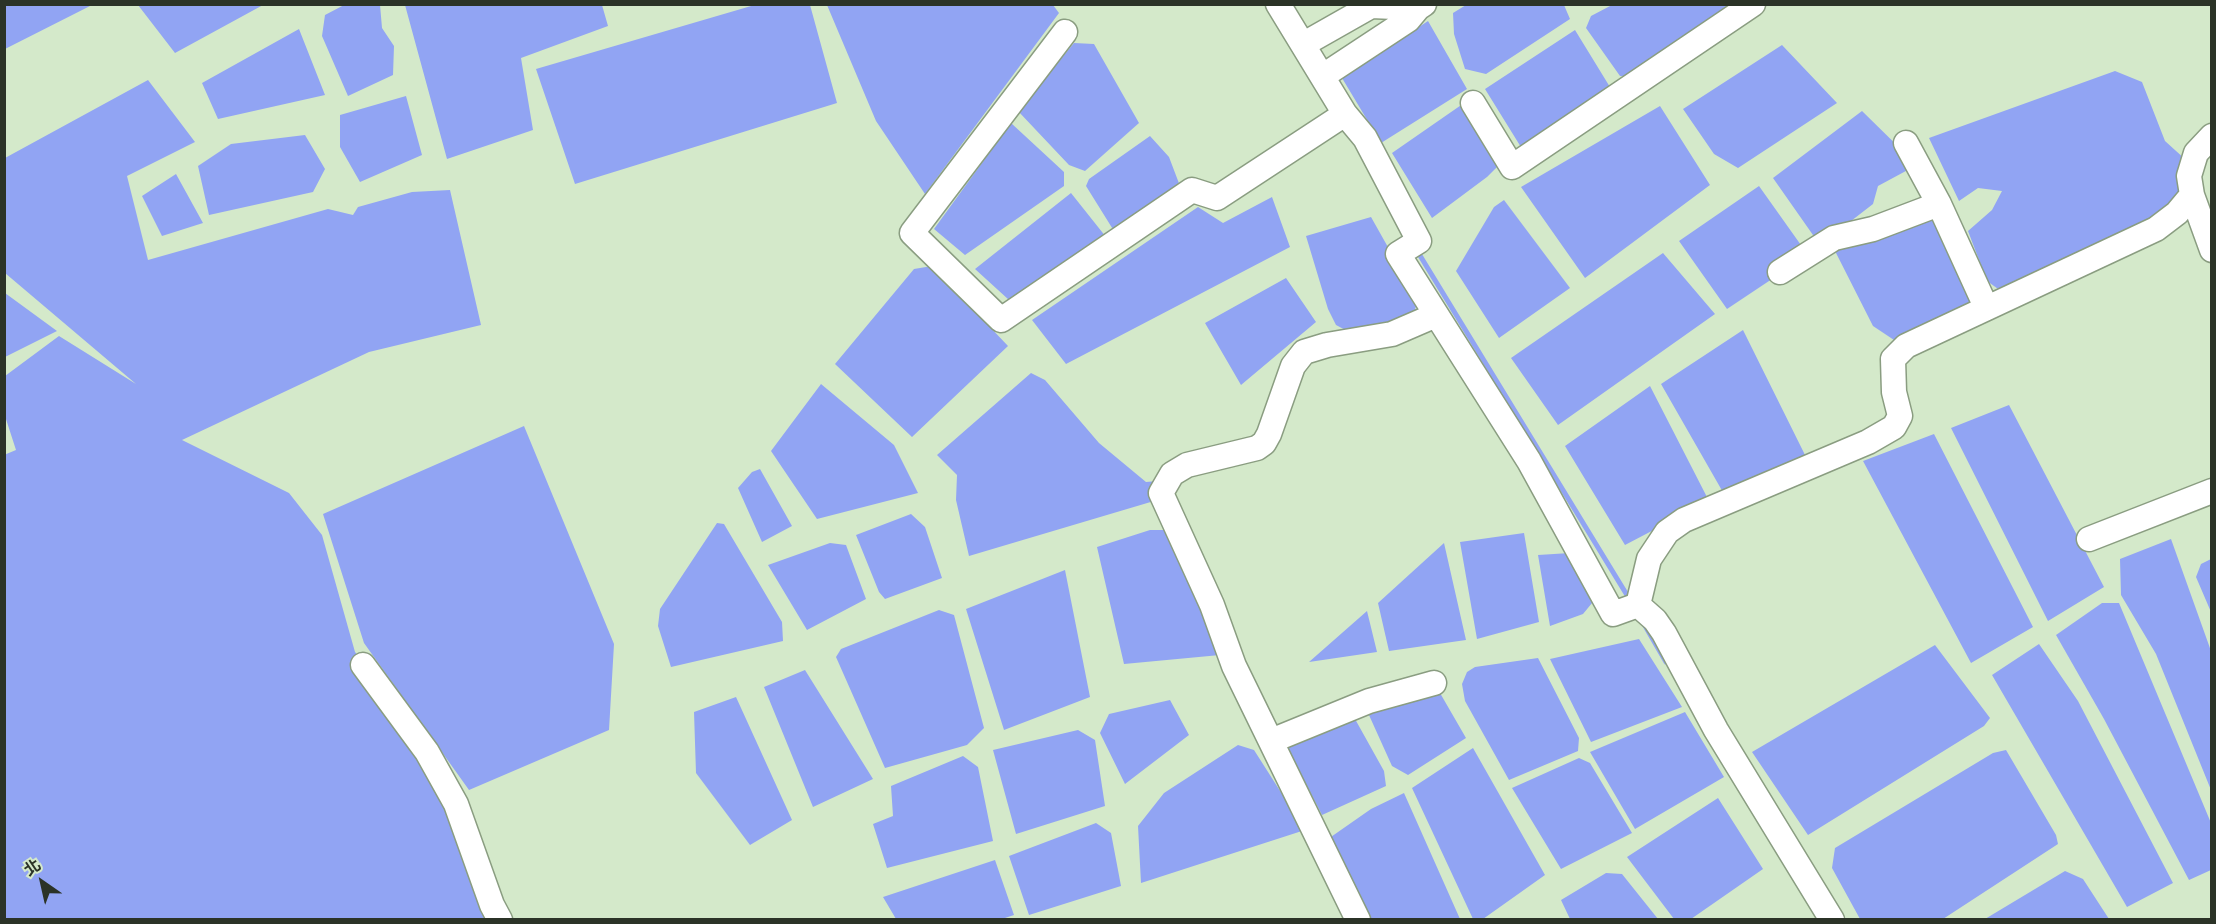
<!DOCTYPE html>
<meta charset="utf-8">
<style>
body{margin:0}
#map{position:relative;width:2216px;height:924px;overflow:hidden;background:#d4e9ca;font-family:"Source Serif 4","Noto Sans TC",serif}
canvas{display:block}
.frame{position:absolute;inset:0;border:6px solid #2b3327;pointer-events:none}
.north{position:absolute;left:12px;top:852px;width:60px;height:60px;-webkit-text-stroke:4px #d4e9ca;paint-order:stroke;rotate:326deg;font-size:16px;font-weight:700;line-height:24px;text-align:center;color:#2b3327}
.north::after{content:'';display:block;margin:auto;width:21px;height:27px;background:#2b3327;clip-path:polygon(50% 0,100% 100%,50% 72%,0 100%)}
</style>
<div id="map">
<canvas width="2216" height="924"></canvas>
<div class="frame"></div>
<div class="north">北</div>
</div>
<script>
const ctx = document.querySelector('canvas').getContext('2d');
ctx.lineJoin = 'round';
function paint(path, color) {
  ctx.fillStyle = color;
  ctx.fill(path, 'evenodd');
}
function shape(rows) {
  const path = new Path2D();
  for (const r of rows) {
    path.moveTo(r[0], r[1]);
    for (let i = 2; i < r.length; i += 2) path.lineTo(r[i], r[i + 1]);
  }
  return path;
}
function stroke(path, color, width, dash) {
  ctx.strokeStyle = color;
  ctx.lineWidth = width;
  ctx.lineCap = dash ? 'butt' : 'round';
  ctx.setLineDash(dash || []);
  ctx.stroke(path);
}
paint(shape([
 [5,4,92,4,92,5,5,49],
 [346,4,380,5,382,28,394,46,393,75,348,96,322,36,325,15],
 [758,4,810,5,837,103,575,184,536,69],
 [138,5,263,5,175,53],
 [405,5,602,5,608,26,521,58,533,130,447,159],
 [1053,5,1059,13,925,194,876,121,827,5],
 [1466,5,1564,5,1570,19,1486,74,1465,69,1454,34,1453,13],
 [1612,5,1750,5,1638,77,1620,76,1586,28,1591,16],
 [1428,21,1467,89,1381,143,1342,78],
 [299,29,325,95,218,119,202,83],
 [1575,30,1613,92,1524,152,1485,89],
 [1074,43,1094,44,1139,123,1085,171,1069,165,1018,111],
 [1782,45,1837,103,1738,168,1714,154,1683,109],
 [2115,71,2142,82,2165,141,2186,160,2182,187,2165,213,2001,291,1987,281,1968,231,1992,210,2002,191,1978,188,1959,201,1929,138],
 [148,80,195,142,127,176,148,260,328,209,353,215,358,207,412,192,450,190,481,325,369,352,182,440,289,493,322,535,355,652,401,708,505,919,5,919,4,455,16,450,5,416,5,376,59,336,136,384,5,273,5,158],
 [406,96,422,155,360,182,340,147,340,115],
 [1467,101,1499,165,1487,177,1432,218,1392,153],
 [1660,106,1710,185,1585,278,1521,187],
 [1862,111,1917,165,1878,186,1873,204,1820,245,1773,178],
 [1011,123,1064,172,1064,186,965,255,934,229],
 [305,135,325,169,313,192,209,215,198,166,231,144],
 [1150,136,1169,157,1180,186,1114,231,1086,186,1089,179],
 [176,174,203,223,162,236,142,196],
 [1759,186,1808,255,1727,309,1679,241],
 [1071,193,1106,237,1009,300,975,269],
 [1272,197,1290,247,1066,364,1032,320,1198,207,1223,223],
 [1504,200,1570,288,1499,338,1456,271,1494,207],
 [1371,217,1420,304,1415,308,1420,318,1353,334,1336,325,1328,309,1306,236],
 [1940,217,1977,304,1897,342,1873,326,1835,251,1849,243],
 [1663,253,1715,314,1558,425,1511,358],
 [932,266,1008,346,912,437,835,364,914,269],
 [1286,278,1316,322,1241,385,1205,323],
 [5,293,57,331,5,357],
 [1743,330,1807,459,1728,501,1661,384],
 [1031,373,1045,380,1099,443,1146,482,1158,481,1154,501,969,556,956,500,957,475,937,455],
 [821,384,894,445,918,493,817,519,771,451],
 [1650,386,1709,501,1625,545,1565,446],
 [2009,405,2104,587,2048,621,1951,428],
 [524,426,614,644,609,730,469,790,364,643,323,514],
 [1934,434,2033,627,1971,663,1863,461],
 [760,469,792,526,762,542,738,488,752,472],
 [911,514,925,527,942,578,885,599,879,592,856,535],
 [717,523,724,524,782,622,783,641,671,667,658,626,660,609],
 [1150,530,1180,530,1220,655,1124,664,1097,547],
 [1524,533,1539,622,1477,639,1460,542],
 [2171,539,2211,651,2211,790,2156,654,2121,595,2120,559],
 [830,543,846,545,866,599,807,630,768,565],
 [1444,543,1466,640,1389,651,1378,603],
 [1570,553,1597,597,1583,614,1550,626,1538,555],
 [2211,559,2211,612,2196,577,2201,564],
 [1065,570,1090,697,1004,730,966,609],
 [2102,603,2119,603,2211,823,2211,870,2189,880,2104,719,2056,635],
 [939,610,954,615,984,728,967,745,885,768,836,657,841,649],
 [1367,611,1377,652,1309,662],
 [1639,639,1682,707,1591,742,1550,659],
 [2039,644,2078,701,2173,883,2127,907,1992,675],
 [1935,645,1990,718,1984,726,1808,835,1752,752],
 [1538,658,1579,738,1578,751,1509,780,1465,701,1462,684,1467,672,1475,667],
 [805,670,873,779,813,807,764,687],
 [1422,684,1440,693,1466,738,1408,775,1392,766,1364,704],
 [736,697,792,820,750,845,696,773,694,712],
 [1170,700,1189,735,1125,784,1100,733,1109,714],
 [1685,712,1724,777,1635,829,1590,752],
 [1355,719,1384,771,1386,786,1322,815,1286,745],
 [1078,730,1095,740,1105,806,1016,834,993,750],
 [1238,745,1254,750,1305,830,1141,883,1138,826,1164,793],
 [1473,748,1545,875,1483,919,1473,919,1412,788],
 [2006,750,2056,835,2058,844,1943,919,1860,919,1832,868,1835,848,1993,753],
 [963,756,978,767,993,841,887,868,873,824,893,816,891,786],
 [1579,758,1590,763,1632,833,1561,869,1512,788],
 [1404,793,1460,919,1367,919,1328,839,1371,809],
 [1718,798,1763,869,1691,919,1674,919,1627,857],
 [1096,823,1111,833,1121,886,1029,915,1009,856],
 [995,860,1014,915,1002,919,896,919,883,897],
 [2065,871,2083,879,2109,919,1985,919],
 [1606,873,1622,874,1658,919,1570,919,1561,900]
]), '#91a4f3');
stroke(shape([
 [1416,249,1630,600],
 [1644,624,1666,662]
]), '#91a4f3', 5);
const minor = shape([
 [1278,4,1345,114,1365,138,1419,241,1398,254,1529,461,1613,614,1638,605],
 [1065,32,912,233,1001,320,1192,190,1217,198,1345,114],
 [1304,44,1371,6,1418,8,1424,4],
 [1323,76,1408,20,1418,8],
 [1473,103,1512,167,1753,4],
 [2212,136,2196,153,2189,176,2192,195,2212,250],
 [1906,143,1939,204,1986,307],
 [1780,272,1834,238,1873,229,1939,204],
 [2089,539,2212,491],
 [363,665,427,752,456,804,492,905,500,920],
 [1271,741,1369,701,1434,683],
 [1358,920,1234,666,1212,605,1161,493,1172,474,1187,465,1257,448,1264,443,1269,434,1293,366,1304,352,1327,345,1392,334,1436,315],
 [1832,920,1716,730,1664,633,1655,620,1638,605,1649,559,1667,532,1684,520,1868,442,1894,427,1900,416,1894,392,1893,359,1906,346,2156,229,2177,213,2192,195]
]);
stroke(minor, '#8a9d81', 27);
stroke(minor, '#fff', 24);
</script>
